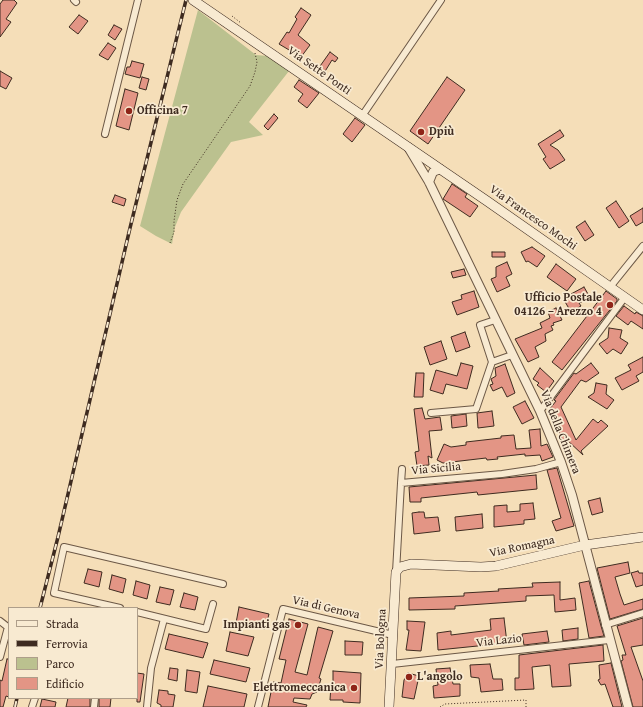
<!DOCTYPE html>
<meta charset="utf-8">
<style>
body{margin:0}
#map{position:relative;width:643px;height:707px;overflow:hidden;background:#f5deb8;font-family:"Gentium Book Plus",serif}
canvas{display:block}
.legend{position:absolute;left:8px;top:607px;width:130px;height:92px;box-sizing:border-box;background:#f8ead1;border:1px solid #ae9e8a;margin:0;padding:5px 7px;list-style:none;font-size:12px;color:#3e2b20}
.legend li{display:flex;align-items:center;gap:8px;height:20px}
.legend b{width:20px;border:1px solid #ae9e8a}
</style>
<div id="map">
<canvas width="643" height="707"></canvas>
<ul class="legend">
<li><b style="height:5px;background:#f8ead1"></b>Strada</li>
<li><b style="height:5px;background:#3e2b20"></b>Ferrovia</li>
<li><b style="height:11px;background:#bbc18f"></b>Parco</li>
<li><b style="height:11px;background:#e39585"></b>Edificio</li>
</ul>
</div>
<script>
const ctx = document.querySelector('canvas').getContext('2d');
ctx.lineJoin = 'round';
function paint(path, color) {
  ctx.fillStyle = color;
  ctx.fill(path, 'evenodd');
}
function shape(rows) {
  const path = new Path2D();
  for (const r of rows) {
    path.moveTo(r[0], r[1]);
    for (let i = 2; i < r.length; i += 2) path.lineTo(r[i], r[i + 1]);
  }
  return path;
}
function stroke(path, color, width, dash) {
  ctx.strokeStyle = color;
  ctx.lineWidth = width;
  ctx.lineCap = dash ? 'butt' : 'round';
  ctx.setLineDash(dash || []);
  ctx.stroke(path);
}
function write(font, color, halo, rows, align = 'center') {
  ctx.font = font + ' "Gentium Book Plus",serif';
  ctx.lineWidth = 3.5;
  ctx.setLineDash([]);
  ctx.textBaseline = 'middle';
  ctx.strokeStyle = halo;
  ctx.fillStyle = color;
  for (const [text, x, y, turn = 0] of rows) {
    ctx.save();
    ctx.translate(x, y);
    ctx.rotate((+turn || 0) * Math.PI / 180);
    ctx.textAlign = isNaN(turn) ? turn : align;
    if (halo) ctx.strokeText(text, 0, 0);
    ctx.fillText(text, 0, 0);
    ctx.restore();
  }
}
paint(shape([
 [198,10,256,55,268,56,289,71,249,122,263,135,231,142,181,212,175,227,172,244,156,236,140,226]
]), '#bbc18f');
const building = shape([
 [3,0,14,0,17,3,6,19,11,22,0,37,0,4,3,0],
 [301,8,311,15,298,35,310,45,301,57,279,44,287,32,289,33,297,19,295,17,301,8],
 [79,15,88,21,78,34,69,27,79,15],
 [114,25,122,29,115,40,108,35,114,25],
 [108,43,116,48,108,60,99,55,108,43],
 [330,52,338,58,335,62,332,60,324,73,318,69,330,52],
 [132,61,144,64,140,78,125,74,127,67,130,67,132,61],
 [0,71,12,78,6,89,0,86,0,71],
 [142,77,149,79,146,90,139,88,142,77],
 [447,77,465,90,428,144,410,131,447,77],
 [299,80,319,93,307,108,298,101,303,94,294,87,299,80],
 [125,89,138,93,129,130,116,126,125,89],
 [274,114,278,118,268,130,264,126,274,114],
 [355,118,365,125,352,142,343,134,355,118],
 [560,130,564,136,550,145,558,150,565,160,550,169,543,159,546,157,538,144,560,130],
 [452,184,467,194,465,197,478,206,470,217,443,199,452,184],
 [115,195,126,199,124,206,112,202,115,195],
 [616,201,629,221,619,228,606,208,616,201],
 [643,208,643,222,636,226,630,216,643,208],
 [585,221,594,235,585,241,576,227,585,221],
 [532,247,545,256,537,267,528,261,526,262,521,252,532,247],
 [492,252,505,252,505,257,492,257,492,252],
 [507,262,512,274,506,277,510,286,497,292,491,279,496,277,496,267,507,262],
 [556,264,576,279,567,291,547,277,556,264],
 [464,269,466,275,453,278,451,272,464,269],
 [584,287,588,294,584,297,586,300,579,303,581,306,571,312,564,300,573,295,571,294,584,287],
 [474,291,479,307,457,315,452,302,462,299,461,295,474,291],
 [606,291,617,299,617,301,562,370,552,362,606,291],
 [624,306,635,314,636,312,643,316,643,329,631,321,628,325,616,316,624,306],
 [556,308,562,320,553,323,554,325,551,326,553,330,545,334,546,341,535,347,539,357,528,362,515,339,542,328,540,323,550,318,548,312,556,308],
 [609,328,622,330,620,338,628,343,621,354,613,349,607,354,599,344,608,338,609,328],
 [465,332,470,347,456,352,451,337,465,332],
 [441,341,447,359,430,365,424,347,441,341],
 [643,357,643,372,636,376,639,381,622,390,615,378,631,370,628,365,643,357],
 [461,363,473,366,467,389,446,384,443,394,430,390,436,370,457,376,461,363],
 [591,363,599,373,586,382,581,380,561,407,576,440,593,419,598,423,601,420,608,426,581,451,583,455,566,439,563,441,549,410,556,401,554,400,574,373,576,374,591,363],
 [505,364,515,393,507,397,502,387,493,391,490,385,493,384,491,379,496,376,495,368,505,364],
 [540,368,554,381,546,392,537,385,539,383,533,379,540,368],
 [416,373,424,373,423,397,414,397,416,373],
 [596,383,607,385,606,394,614,400,607,409,588,397,594,393,596,383],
 [525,401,534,418,522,424,513,407,525,401],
 [422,408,425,419,440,417,442,430,429,431,432,458,428,456,429,465,417,466,415,452,419,451,414,409,422,408],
 [492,411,494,426,478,428,477,413,492,411],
 [466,414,467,426,452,428,451,416,466,414],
 [540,429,541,446,547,444,553,457,542,461,540,455,525,456,525,454,497,457,498,459,487,460,486,458,443,463,437,460,444,444,451,447,466,445,466,442,501,438,501,436,514,435,516,449,531,448,529,430,540,429],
 [557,468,574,526,556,531,552,521,561,518,547,470,557,468],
 [536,475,537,489,478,495,477,492,421,498,421,502,410,502,409,487,536,475],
 [600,498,603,512,592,515,588,501,600,498],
 [533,503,535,519,524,520,524,524,494,527,494,506,507,505,507,512,520,511,520,504,533,503],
 [419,512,424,512,425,518,438,517,440,531,414,534,412,513,419,512],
 [482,514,483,528,456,531,455,517,482,514],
 [628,562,630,573,615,577,620,594,624,605,643,599,643,609,610,619,597,568,628,562],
 [88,569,102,572,99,587,84,583,88,569],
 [638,571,639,573,643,573,643,585,636,587,631,573,638,571],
 [112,575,126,579,123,593,109,589,112,575],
 [136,581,150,585,147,599,133,595,136,581],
 [589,581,601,626,604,636,589,638,579,583,589,581],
 [560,582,560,600,575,598,576,610,555,612,554,595,526,596,526,601,455,606,455,609,409,610,409,598,464,596,464,593,499,591,498,589,533,587,532,583,560,582],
 [160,587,174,590,170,605,156,602,160,587],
 [184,593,198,597,195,610,180,607,184,593],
 [239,607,269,614,265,629,236,623,239,607],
 [504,618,507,643,438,650,437,633,451,631,451,635,491,630,490,619,504,618],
 [643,618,643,645,631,647,643,681,643,707,633,707,621,661,623,660,622,655,626,655,617,626,643,618],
 [289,619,308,624,295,672,307,675,318,627,333,631,319,678,321,679,317,692,312,694,310,699,294,698,293,702,307,705,306,707,268,707,273,682,281,683,286,660,279,659,289,619],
 [407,621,425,622,421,651,406,650,409,630,407,630,407,621],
 [578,628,578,639,563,641,562,630,578,628],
 [547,631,549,642,524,645,522,634,547,631],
 [230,632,254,637,248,656,226,651,230,632],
 [169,634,208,643,203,658,165,649,169,634],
 [345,641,363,642,362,655,345,655,345,641],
 [603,645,604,661,569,664,571,686,552,687,550,665,532,667,534,689,515,690,515,678,519,678,519,655,603,645],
 [7,659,9,659,9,697,6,696,3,707,0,707,0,680,2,681,7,659],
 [214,660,250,668,246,682,210,674,214,660],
 [611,663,622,707,613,707,605,684,601,685,598,680,600,679,599,665,611,663],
 [490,664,493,679,502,679,503,690,481,692,479,678,471,677,470,665,490,664],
 [170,668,178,669,177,681,168,679,170,668],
 [450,668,453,684,460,684,460,696,434,698,433,686,438,685,436,669,450,668],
 [187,670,200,672,197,693,185,691,187,670],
 [333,671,361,673,360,703,343,702,343,700,330,700,331,685,333,686,333,671],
 [137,673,144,674,140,702,137,702,137,673],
 [408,673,419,676,414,699,402,697,404,680,408,673],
 [208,686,247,694,244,707,203,707,208,686],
 [159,690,168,691,168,694,175,695,173,707,161,707,161,705,157,703,159,690],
 [68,698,90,698,90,707,66,707,68,698],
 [99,698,111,698,110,707,99,707,99,698],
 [42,699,56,702,55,707,40,707,42,699]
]);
paint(building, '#e39585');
stroke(building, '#3e2b20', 1);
const minor = shape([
 [74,0,76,2],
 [362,116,441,0],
 [105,134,138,0],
 [610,287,643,246],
 [492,362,480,325,495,320],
 [540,411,625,297],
 [431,413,476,409,492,362,512,355],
 [401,483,402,469],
 [396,572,401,483,502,474,536,469,561,462],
 [120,608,54,593,64,547,223,584],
 [137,612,206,629,213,604],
 [0,621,9,628],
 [605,625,643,613],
 [0,657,8,627],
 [392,664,609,640],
 [32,707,35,698],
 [94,707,95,698],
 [147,707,151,668,164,619],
 [258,707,283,609,393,635]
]);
const tertiary = shape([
 [408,147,429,182,540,411,561,462,572,495,628,707],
 [429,182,433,172,440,169]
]);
const secondary = shape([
 [193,0,487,201,643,310],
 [389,707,396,572,400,567,411,564,481,567,496,566,585,545,643,537]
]);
stroke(minor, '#6c5846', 8);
stroke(tertiary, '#6c5846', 10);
stroke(secondary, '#3e2b20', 10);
stroke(shape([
 [232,16,241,23],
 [170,243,174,232,174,221,177,200,183,184,250,86,255,72,257,62,255,53],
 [440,707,445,704,526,700,526,707]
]), '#3e2b20', 1, [1, 2]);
stroke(minor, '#f8ead1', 6);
stroke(tertiary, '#f8ead1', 8);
stroke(secondary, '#f8ead1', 9);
const rail = shape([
 [40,608,58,537,130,228,186,0],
 [15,707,17,698]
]);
stroke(rail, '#3e2b20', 3.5);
stroke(rail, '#f8ead1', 2, [6]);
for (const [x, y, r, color] of [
 [129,111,4,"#8f2418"],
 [421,132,4,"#8f2418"],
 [610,305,4,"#8f2418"],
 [298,625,4,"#8f2418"],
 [409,677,4,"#8f2418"],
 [354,688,4,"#8f2418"]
]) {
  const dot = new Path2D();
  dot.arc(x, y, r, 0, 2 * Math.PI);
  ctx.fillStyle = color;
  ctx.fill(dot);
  stroke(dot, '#f8ead1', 1.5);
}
write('12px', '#3e2b20', '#f8ead1', [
 ["Via Sette Ponti",319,71,35],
 ["Via Francesco Mochi",533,218,35],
 ["Via della Chimera",560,432,68],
 ["Via Sicilia",436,469,-5],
 ["Via Romagna",522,547,-12],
 ["Via di Genova",326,608,13],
 ["Via Bologna",381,639,-87],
 ["Via Lazio",499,641,-6]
]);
write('bold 12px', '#3e2b20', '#f8ead1', [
 ["Officina 7",137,111],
 ["Dpiù",429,132],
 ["Ufficio Postale",602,298,"right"],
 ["04126 – Arezzo 4",602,312,"right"],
 ["Impianti gas",290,625,"right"],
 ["L'angolo",417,677],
 ["Elettromeccanica",346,688,"right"]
], 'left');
</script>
